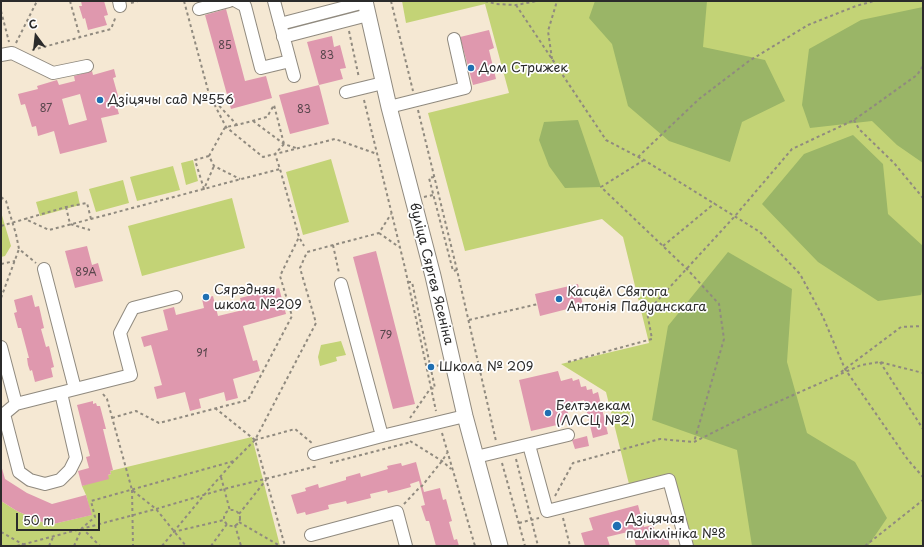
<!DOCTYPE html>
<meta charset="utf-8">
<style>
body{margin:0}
#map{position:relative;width:924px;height:547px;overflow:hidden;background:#f5e8d3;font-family:"Playpen Sans",sans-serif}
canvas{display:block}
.frame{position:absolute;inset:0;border:2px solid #2b2b2b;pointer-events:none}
.north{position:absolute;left:16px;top:16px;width:40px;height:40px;-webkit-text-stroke:3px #fff;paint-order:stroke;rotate:345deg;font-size:11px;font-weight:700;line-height:16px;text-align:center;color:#2b2b2b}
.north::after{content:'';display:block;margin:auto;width:14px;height:18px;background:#2b2b2b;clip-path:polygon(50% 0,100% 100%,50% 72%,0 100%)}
.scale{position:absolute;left:16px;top:513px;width:84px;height:18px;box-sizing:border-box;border:2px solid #2b2b2b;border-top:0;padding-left:5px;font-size:12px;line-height:14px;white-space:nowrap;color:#2b2b2b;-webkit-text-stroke:3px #fff;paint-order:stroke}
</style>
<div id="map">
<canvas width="924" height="547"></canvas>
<div class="frame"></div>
<div class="north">С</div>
<div class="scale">50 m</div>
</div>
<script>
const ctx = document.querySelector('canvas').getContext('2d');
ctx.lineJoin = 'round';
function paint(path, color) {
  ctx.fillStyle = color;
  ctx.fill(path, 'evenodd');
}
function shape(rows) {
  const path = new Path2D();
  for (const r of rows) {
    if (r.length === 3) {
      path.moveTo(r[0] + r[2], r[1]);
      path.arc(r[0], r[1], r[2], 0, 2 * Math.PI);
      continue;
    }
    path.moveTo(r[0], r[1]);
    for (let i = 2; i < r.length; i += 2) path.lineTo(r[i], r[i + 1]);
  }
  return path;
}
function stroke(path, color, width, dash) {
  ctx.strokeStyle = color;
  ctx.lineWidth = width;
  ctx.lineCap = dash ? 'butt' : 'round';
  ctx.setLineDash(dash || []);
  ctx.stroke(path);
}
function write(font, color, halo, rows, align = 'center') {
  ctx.font = font + ' "Playpen Sans",sans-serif';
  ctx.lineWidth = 3.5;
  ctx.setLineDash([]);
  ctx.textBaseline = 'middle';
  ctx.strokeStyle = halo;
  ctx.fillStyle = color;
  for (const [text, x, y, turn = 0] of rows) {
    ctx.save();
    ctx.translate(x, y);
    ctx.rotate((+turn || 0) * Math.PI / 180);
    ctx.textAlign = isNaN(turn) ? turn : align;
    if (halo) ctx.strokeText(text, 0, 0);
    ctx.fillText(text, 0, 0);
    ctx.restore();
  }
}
paint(shape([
 [402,1,923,1,923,546,694,546,673,474,629,484,606,392,561,364,649,343,623,237,602,219,465,251,428,113,509,93,485,4,406,23],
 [331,159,349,222,303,235,286,172],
 [193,160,198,181,186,185,181,163],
 [173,166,180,190,137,201,130,177],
 [123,180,129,203,96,212,89,189],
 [77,191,80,205,40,216,36,202],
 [232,198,245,248,142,276,128,226],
 [1,212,11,246,5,256,1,257],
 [341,341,346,355,336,357,337,361,320,366,318,357,321,345],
 [252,437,280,546,1,546,1,501,17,511,49,525,91,515,86,495,82,486,111,474,110,471]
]), '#c3d376');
paint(shape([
 [595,1,707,1,703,47,765,60,785,101,742,122,730,162,669,141,628,106,612,44,589,18],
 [923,7,923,163,897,145,872,121,810,128,802,105,809,49,861,20],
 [578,120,601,187,565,188,549,166,539,140,544,122],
 [853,135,883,164,888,214,923,246,923,287,921,295,878,301,818,262,762,204,804,154],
 [728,252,792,289,787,362,807,433,855,462,887,518,868,546,752,546,737,450,652,420,668,326]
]), '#9ab567');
paint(shape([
 [81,1,104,1,108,15,104,16,107,25,88,30,85,18,83,19,79,6,82,6],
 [226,9,245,81,266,76,272,98,231,109,205,15],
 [489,30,494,48,489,50,496,79,473,85,460,37],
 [332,36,334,47,340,45,346,68,340,69,343,79,319,85,307,42],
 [114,69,116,77,113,78,120,103,116,104,119,114,101,118,107,142,60,154,54,131,38,136,36,126,32,127,25,104,21,105,18,94,38,89,37,86,57,80,59,85,75,81,74,76,92,71,93,75],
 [80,94,87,120,69,125,62,99],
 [319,85,329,124,290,134,279,95],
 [87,246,92,265,98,263,103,281,75,288,65,251],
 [376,251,415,404,393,409,353,257],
 [578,284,583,305,540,316,535,294],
 [279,288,286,314,243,326,253,361,257,360,260,371,233,379,238,398,226,401,224,392,199,399,201,408,190,411,185,392,157,399,154,387,162,385,151,345,144,347,141,337,168,330,163,310,174,307,176,315,204,308,202,299,213,296,218,316,243,310,240,298],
 [32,295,35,307,39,306,44,328,41,329,46,347,49,346,54,367,51,368,53,377,35,382,32,370,30,371,28,365,27,358,29,358,21,328,18,328,14,313,17,312,14,300],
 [558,371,561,381,572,378,573,381,579,379,581,387,586,386,587,390,592,389,593,394,598,392,608,434,593,438,584,400,566,404,570,422,531,431,519,380],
 [93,401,93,404,96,403,97,406,100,406,106,429,103,429,113,470,110,471,111,474,108,475,109,479,82,486,78,471,89,468,86,457,90,456,77,405],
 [587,436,589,446,575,449,572,440],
 [416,462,424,492,440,488,443,500,446,499,452,521,449,522,454,540,457,539,459,546,436,546,429,521,426,521,421,506,425,505,419,481,410,484,411,487,400,490,388,493,387,490,370,494,371,498,347,504,346,501,328,505,329,509,306,515,305,512,297,514,291,495,306,491,305,488,318,484,319,488,346,480,346,477,360,473,361,477,388,469,387,466,401,463,402,466],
 [1,465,5,479,27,493,52,504,86,495,92,515,49,525,17,511,1,501],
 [638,505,644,527,653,525,656,536,666,533,670,546,636,546,632,531,607,537,610,546,585,546,581,533,593,530,589,518]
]), '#df98ae');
const minor = shape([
 [119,1,120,6],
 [236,1,245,6,261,68,290,61],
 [274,1,294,76],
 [199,9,229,1],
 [280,24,365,2],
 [283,37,368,15],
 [1,55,12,53,53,73,87,66],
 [346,92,383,83],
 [389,107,465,88,454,39],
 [44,269,75,389],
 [341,284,382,436,465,416],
 [1,347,16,404],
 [4,414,19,472,30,480,45,484,60,480,70,470,76,458,61,393],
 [1,415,4,414,16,404,131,375,120,333,133,308,176,297],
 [529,445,547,511,669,480,687,546],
 [314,454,382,436],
 [476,457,568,435],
 [311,535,397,512,406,546]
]);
const major = shape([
 [365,1,389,107,433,276,465,416,500,546]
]);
stroke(minor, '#908a7f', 14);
stroke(major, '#908a7f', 17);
stroke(shape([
 [70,1,80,37],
 [184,1,209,94,226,127,263,157,335,139,377,154],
 [391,1,413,91],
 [485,1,496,4,516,5,537,1],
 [131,3,138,1],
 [516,5,606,140,644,160,760,232,800,274,823,317,845,369,908,460,923,477],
 [1,11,9,42],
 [349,31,359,78],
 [16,43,37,1],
 [32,50,111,29,116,16],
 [552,59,548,31,557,1],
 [211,97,237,125,267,117,274,105,284,144],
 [364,100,405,268,436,411],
 [418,110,457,270,496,441],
 [854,120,859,129,894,163,923,198],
 [253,121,284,144,296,148],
 [237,125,226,127,224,129,209,156,214,166,240,179],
 [284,144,275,154,280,169,299,237,304,246],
 [209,156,195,160,204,189,214,166],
 [638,157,699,99,749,61,808,25,856,6,874,1],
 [644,160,601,187,687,269,719,304,724,339,694,442],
 [434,177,429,178,453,271,457,270],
 [1,197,6,201,9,211],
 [424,197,433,195],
 [66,207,70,224,90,230],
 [91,219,87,203,66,207,25,219,49,230,91,219,241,179,280,169],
 [1,226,25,219],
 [379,233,399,247],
 [16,234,19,249,36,263],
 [333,245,339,273],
 [663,246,715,203],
 [1,264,15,261],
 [408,282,412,282,435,388,430,389,410,418],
 [1,298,19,249],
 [469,320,538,304],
 [568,362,652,339,647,312,735,216,792,149,854,120,917,75,923,66],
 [880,362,923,429],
 [431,367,441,365],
 [841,372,901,327,923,326],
 [103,394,107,399,132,490,156,509,186,546],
 [215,408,255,440,285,546],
 [112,418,136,411,159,423,248,400,292,316,280,276,299,237],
 [442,433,475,546],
 [255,440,295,429,312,443],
 [410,441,442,461,451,469],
 [516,459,538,546],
 [330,463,411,442],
 [502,463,525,546],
 [221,477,230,511],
 [132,490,133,546],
 [555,496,573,463,660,439,694,442,748,415,861,365,880,362,923,373],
 [404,504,420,487,422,486,442,461,447,453],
 [232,518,8],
 [239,514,266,480],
 [563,518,570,546],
 [239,522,280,546],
 [519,523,539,518],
 [235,525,241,546],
 [82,528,100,546],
 [1,532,26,546],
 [173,532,224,520],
 [17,546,156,509,224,489,318,466],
 [49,546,54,535],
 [74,546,82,528,95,517,91,501,234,461],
 [162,546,204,495,234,461,255,440,316,323,300,268,307,252,379,233,391,214],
 [211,546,227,524],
 [865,546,923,500]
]), '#908a7f', 2, [3, 3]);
stroke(minor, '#fff', 12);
stroke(major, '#fff', 15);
stroke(shape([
 [9,211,16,234]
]), '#908a7f', 2, [3, 3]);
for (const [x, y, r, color] of [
 [471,68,4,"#1f6fb2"],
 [100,100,4,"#1f6fb2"],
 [206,297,4,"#1f6fb2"],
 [559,299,4,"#1f6fb2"],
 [431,367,4,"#1f6fb2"],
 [548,413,4,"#1f6fb2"],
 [617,526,5,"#1f6fb2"]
]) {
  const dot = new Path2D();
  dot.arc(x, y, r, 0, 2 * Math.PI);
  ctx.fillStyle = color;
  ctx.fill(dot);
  stroke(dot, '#fff', 1.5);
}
write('11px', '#58464c', null, [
 ["85",225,46],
 ["83",327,56],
 ["87",46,109],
 ["83",304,110],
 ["89А",86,273],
 ["79",386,336],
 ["91",202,354]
]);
write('13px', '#2b2b2b', '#fff', [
 ["Дом Стрижек",479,68],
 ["Дзіцячы сад №556",108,100],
 ["Сярэдняя",214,290],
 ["школа №209",214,305],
 ["Касцёл Святога",567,292],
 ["Антонія Падуанскага",567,307],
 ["Школа № 209",439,367],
 ["Белтэлекам",556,406],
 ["(ЛЛСЦ №2)",556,421],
 ["Дзіцячая",626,519],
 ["паліклініка №8",626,534]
], 'left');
write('13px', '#2b2b2b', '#fff', [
 ["вуліца Сяргея Ясеніна",431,274,76]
]);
</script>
